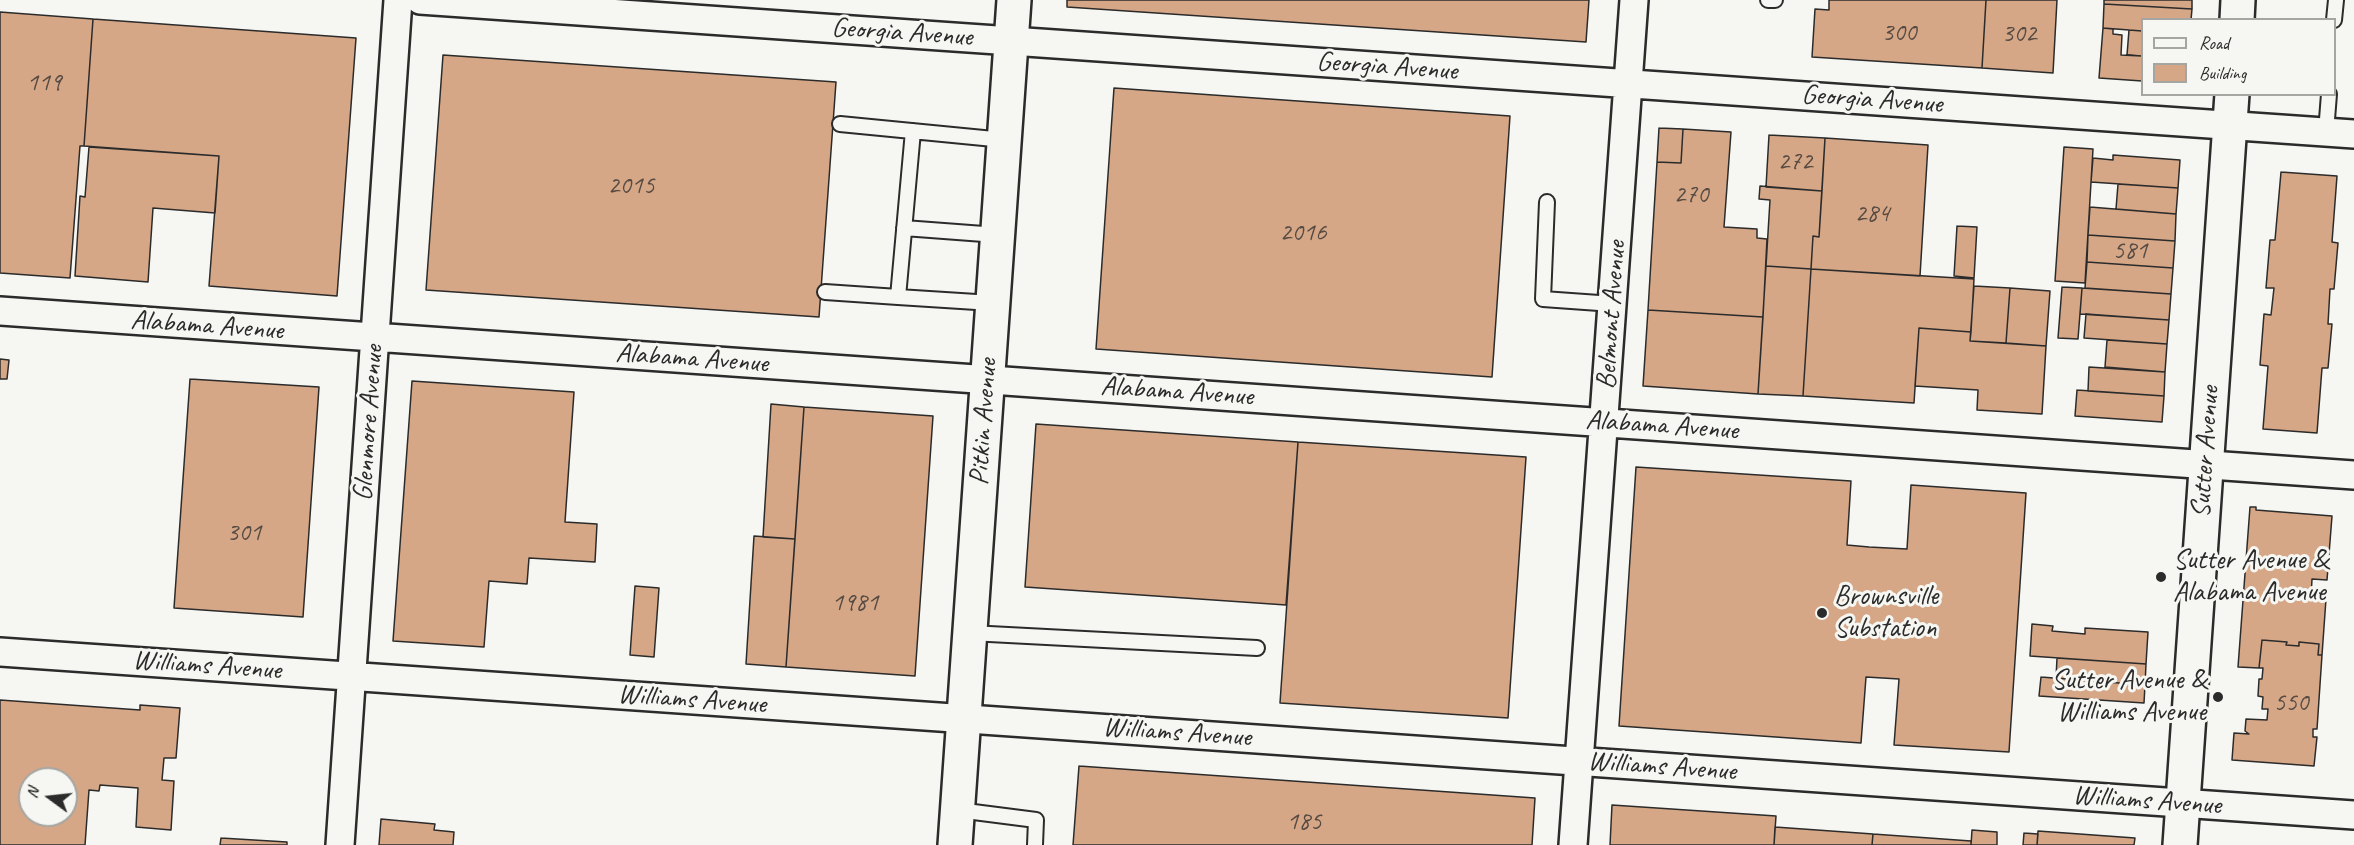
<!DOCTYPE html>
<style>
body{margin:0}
#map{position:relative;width:2354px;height:845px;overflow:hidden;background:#f6f6f2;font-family:Caveat,sans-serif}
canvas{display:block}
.legend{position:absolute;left:2141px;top:18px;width:195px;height:78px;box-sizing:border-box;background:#f6f6f2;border:2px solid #a5a5a2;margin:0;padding:8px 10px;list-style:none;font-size:18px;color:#2b2b2b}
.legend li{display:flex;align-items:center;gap:12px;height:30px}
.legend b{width:30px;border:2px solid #a5a5a2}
.north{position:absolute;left:18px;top:767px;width:60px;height:60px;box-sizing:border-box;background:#f6f6f2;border:2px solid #a5a5a2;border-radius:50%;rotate:285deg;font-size:16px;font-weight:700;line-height:24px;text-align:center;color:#2b2b2b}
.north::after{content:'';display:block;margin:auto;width:21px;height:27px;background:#2b2b2b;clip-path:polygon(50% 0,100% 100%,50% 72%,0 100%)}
</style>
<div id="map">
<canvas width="2354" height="845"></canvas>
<ul class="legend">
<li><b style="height:8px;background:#f6f6f2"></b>Road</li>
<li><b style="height:16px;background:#d5a787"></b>Building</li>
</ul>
<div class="north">N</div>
</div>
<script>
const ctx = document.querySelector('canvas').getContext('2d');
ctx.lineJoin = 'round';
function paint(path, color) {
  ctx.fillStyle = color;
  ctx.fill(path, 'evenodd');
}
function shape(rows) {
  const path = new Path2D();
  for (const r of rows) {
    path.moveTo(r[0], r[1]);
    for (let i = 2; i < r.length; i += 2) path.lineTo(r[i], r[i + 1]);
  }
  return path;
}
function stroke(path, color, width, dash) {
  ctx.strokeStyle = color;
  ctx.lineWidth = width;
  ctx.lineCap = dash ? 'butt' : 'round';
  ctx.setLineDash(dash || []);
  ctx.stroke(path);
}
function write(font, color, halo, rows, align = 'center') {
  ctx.font = font + ' Caveat,sans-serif';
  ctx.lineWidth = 6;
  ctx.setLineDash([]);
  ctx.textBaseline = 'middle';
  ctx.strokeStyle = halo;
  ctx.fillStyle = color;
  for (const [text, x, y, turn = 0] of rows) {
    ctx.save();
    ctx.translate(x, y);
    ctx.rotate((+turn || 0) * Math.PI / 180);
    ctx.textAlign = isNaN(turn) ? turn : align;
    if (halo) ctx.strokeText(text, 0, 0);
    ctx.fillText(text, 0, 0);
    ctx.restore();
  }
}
const building = shape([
 [1067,0,1589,0,1586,42,1067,7,1067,0],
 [1829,0,1986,0,1982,68,1812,57,1815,9,1829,10,1829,0],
 [1986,0,2057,0,2053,73,1982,68,1986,0],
 [2104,0,2192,0,2192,9,2104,4,2104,0],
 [2104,4,2192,9,2191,20,2142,20,2142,31,2103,28,2104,4],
 [0,12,93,19,84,146,80,146,70,278,0,273,0,12],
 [93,19,356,38,337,296,209,286,219,156,84,146,93,19],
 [2103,28,2113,29,2113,34,2122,35,2121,55,2142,56,2142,81,2099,78,2103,28],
 [2129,30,2142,31,2142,56,2127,55,2129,30],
 [443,55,836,82,819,317,426,290,443,55],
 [1114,88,1510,116,1492,377,1096,349,1114,88],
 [1659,128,1683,129,1681,163,1657,162,1659,128],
 [1683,129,1731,132,1724,227,1757,229,1757,238,1767,239,1763,317,1648,310,1657,162,1681,163,1683,129],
 [1769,135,1825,138,1822,191,1766,187,1769,135],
 [1825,138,1928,145,1920,276,1811,269,1813,236,1819,237,1825,138],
 [89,147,219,156,215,213,153,208,148,282,75,276,80,196,85,197,89,147],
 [2064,147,2093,149,2085,283,2055,281,2064,147],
 [2113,155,2180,160,2178,188,2091,182,2093,158,2113,160,2113,155],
 [2281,172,2337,176,2332,242,2338,243,2334,289,2330,289,2328,324,2332,324,2328,368,2322,368,2317,433,2263,429,2268,366,2260,365,2264,314,2271,315,2274,288,2266,288,2270,240,2275,240,2281,172],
 [2118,184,2178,188,2176,214,2116,209,2118,184],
 [1760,186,1822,191,1819,237,1813,236,1811,269,1766,266,1770,200,1759,199,1760,186],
 [2090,207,2176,214,2175,241,2088,235,2090,207],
 [1957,226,1977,227,1974,278,1954,276,1957,226],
 [2088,235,2175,241,2173,268,2087,262,2088,235],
 [2087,262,2173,268,2171,294,2085,288,2087,262],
 [1766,266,1811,269,1803,396,1758,394,1766,266],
 [1811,269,1974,279,1971,332,1919,328,1914,403,1803,396,1811,269],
 [1974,286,2010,288,2006,343,1970,341,1974,286],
 [2062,287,2082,288,2078,339,2058,338,2062,287],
 [2010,288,2050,291,2046,346,2006,343,2010,288],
 [2082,288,2171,294,2169,320,2080,314,2082,288],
 [1648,310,1763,317,1758,394,1643,386,1648,310],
 [2086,314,2169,320,2167,344,2084,338,2086,314],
 [1919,328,1971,332,1970,341,2046,346,2042,414,1977,410,1978,390,1915,386,1919,328],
 [2107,340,2167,344,2165,372,2105,367,2107,340],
 [0,359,9,360,7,379,0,379,0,359],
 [2089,367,2165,372,2164,396,2088,391,2089,367],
 [190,379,319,387,303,617,174,608,190,379],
 [412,381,574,392,565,522,597,524,595,562,529,558,527,584,489,581,484,647,393,641,412,381],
 [2077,390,2164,396,2162,422,2075,416,2077,390],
 [771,404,804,407,795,539,763,537,771,404],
 [804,407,933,416,915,676,786,667,804,407],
 [1036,424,1298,442,1286,605,1025,587,1036,424],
 [1298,442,1526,457,1508,718,1280,703,1298,442],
 [1636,467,1851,481,1847,545,1869,547,1907,549,1911,485,2026,493,2009,752,1894,745,1899,679,1866,677,1861,743,1619,726,1636,467],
 [2250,507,2256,507,2256,510,2332,516,2327,580,2312,579,2311,598,2326,599,2322,655,2318,655,2319,644,2299,642,2299,646,2286,645,2287,642,2262,640,2259,668,2238,667,2250,507],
 [754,536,795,539,786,667,746,664,754,536],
 [635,586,659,588,654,657,630,655,635,586],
 [2032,624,2053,626,2052,631,2085,634,2085,628,2148,632,2146,664,2030,656,2032,624],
 [2262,640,2287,642,2286,645,2299,646,2299,642,2319,644,2318,655,2322,655,2317,729,2313,729,2313,737,2317,737,2314,766,2232,760,2234,733,2249,734,2245,731,2246,719,2267,720,2268,709,2262,709,2263,697,2258,696,2259,679,2262,679,2263,668,2259,668,2262,640],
 [2057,658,2146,664,2145,685,2056,678,2057,658],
 [2041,677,2145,685,2144,703,2039,696,2041,677],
 [0,700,140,710,140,705,180,708,176,758,164,758,162,780,174,781,171,830,136,827,138,788,100,785,99,791,89,790,85,845,0,845,0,700],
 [30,779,66,779,66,815,30,815,30,779],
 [1079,766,1535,798,1532,845,1073,845,1079,766],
 [1612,805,1776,816,1774,845,1610,845,1612,805],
 [381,819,435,824,434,830,454,832,453,845,379,845,381,819],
 [1775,827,1873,834,1872,845,1774,845,1775,827],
 [1972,830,1997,832,1997,845,1971,845,1972,830],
 [2038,831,2135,838,2134,845,2037,845,2038,831],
 [2024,833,2038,834,2037,845,2023,845,2024,833],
 [1873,834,1971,841,1971,845,1872,845,1873,834],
 [221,838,287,842,287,845,220,845,221,838]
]);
paint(building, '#d5a787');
stroke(building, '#2b2b2b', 1.5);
const lane = shape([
 [1768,0,1775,0],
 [2334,20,2336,0],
 [840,124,1004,140],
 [2326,132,2329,94],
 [1547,202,1543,299,1613,304],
 [904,228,997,235],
 [825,292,898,297,913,131],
 [898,297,992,303],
 [970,633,1257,648],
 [958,810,1036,820,1035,845]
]);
const street = shape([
 [420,0,2354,134],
 [0,311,2354,475],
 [0,652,2354,815],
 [340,845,398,0],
 [1573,845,1634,0]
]);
const secondary = shape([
 [2237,20,2238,0],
 [955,845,1014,0],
 [2180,845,2232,94]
]);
stroke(lane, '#2b2b2b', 18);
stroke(street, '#2b2b2b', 32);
stroke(secondary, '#2b2b2b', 38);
stroke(lane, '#f6f6f2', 14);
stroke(street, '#f6f6f2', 27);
stroke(secondary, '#f6f6f2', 33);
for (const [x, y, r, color] of [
 [2161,577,6,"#2b2b2b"],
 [1822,613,6,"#2b2b2b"],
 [2218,697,6,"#2b2b2b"]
]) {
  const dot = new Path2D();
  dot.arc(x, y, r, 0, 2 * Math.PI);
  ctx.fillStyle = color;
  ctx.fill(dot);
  stroke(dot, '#f6f6f2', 2);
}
write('26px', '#564a42', null, [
 ["300",1899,33],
 ["302",2019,34],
 ["119",44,83],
 ["272",1795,162],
 ["2015",631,186],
 ["270",1691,195],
 ["284",1872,214],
 ["2016",1303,233],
 ["581",2130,251],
 ["301",244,533],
 ["1981",855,603],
 ["550",2291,703],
 ["185",1304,822]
]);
write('28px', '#2b2b2b', '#f6f6f2', [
 ["Georgia Avenue",902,33,4],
 ["Georgia Avenue",1387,67,4],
 ["Georgia Avenue",1872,100,4],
 ["Belmont Avenue",1612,315,-86],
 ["Alabama Avenue",207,326,4],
 ["Alabama Avenue",692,359,4],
 ["Alabama Avenue",1177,392,4],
 ["Pitkin Avenue",984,422,-86],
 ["Glenmore Avenue",369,423,-86],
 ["Alabama Avenue",1662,426,4],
 ["Sutter Avenue",2206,452,-86],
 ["Williams Avenue",207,666,4],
 ["Williams Avenue",692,700,4],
 ["Williams Avenue",1177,733,4],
 ["Williams Avenue",1662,767,4],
 ["Williams Avenue",2147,801,4]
]);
write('28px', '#2b2b2b', '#f6f6f2', [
 ["Sutter Avenue &",2173,561],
 ["Alabama Avenue",2173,593],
 ["Brownsville",1834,597],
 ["Substation",1834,629],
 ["Sutter Avenue &",2206,681,"right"],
 ["Williams Avenue",2206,713,"right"]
], 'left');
</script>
